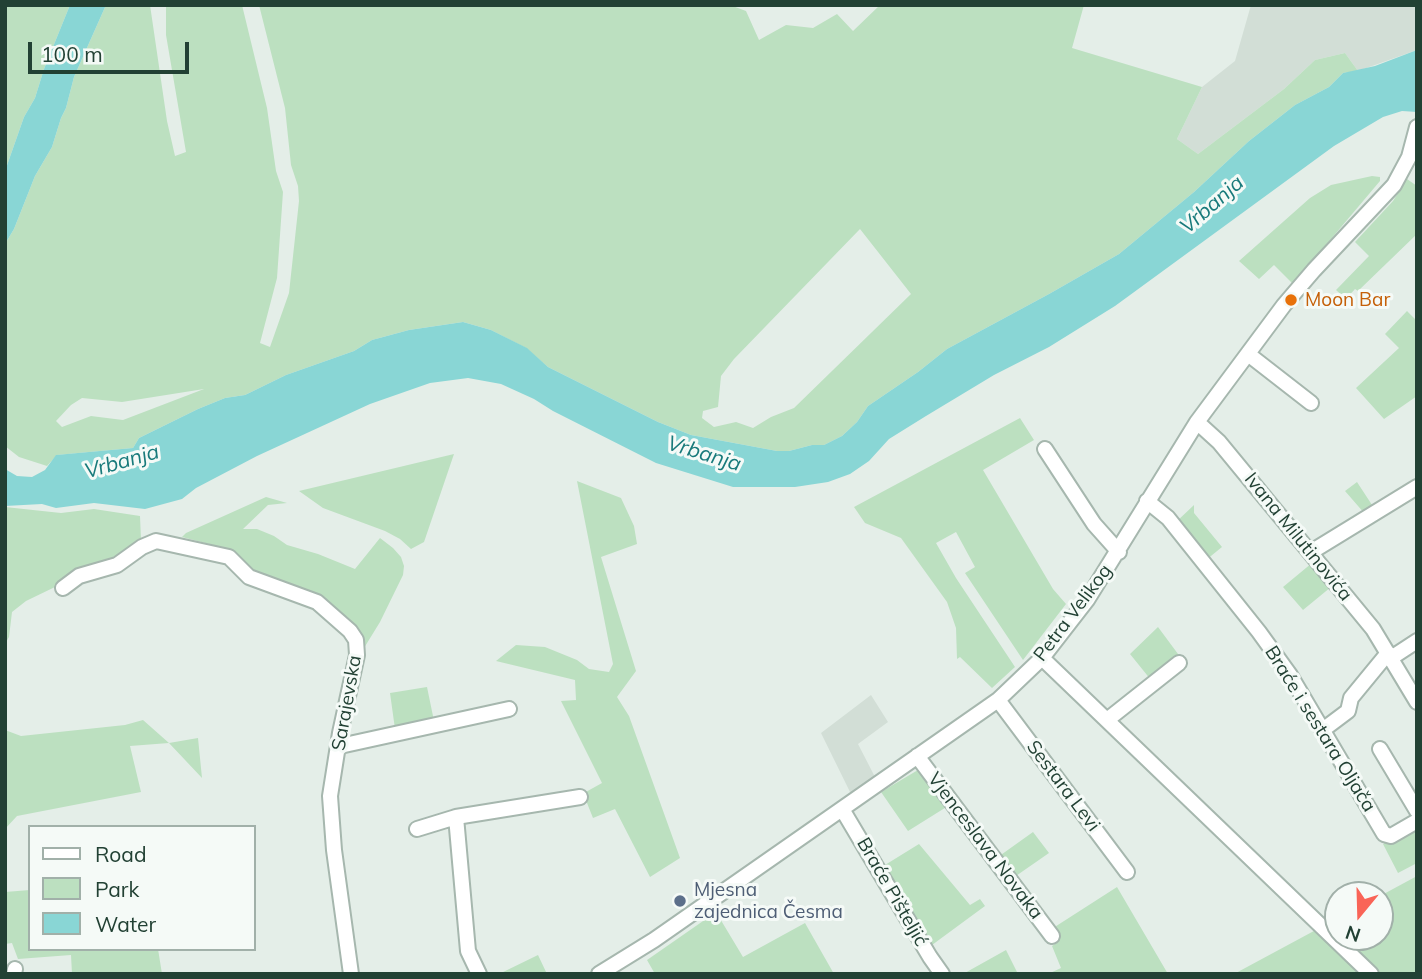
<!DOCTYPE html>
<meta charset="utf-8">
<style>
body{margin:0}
#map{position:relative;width:1422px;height:979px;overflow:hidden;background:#e4eee8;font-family:Mulish,sans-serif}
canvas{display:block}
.frame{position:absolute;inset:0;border:7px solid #224134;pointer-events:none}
.legend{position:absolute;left:28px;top:825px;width:228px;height:126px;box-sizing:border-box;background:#f5faf7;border:2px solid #a1b0a9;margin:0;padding:9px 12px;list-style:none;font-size:21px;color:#224134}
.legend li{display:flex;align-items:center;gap:14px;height:35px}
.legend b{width:35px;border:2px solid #a1b0a9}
.north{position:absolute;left:1324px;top:881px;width:70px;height:70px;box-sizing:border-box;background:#f5faf7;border:2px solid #a1b0a9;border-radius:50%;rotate:199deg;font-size:19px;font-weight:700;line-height:28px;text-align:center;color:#224134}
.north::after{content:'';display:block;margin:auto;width:24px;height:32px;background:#f96457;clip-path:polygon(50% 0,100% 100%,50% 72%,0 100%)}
.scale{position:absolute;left:28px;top:42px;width:161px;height:32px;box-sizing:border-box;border:4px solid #224134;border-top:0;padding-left:9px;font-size:21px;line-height:24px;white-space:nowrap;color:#224134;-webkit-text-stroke:5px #f5faf7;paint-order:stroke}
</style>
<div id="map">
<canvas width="1422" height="979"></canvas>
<div class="frame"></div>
<ul class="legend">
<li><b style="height:9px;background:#fff"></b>Road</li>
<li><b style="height:19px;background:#bce0c0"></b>Park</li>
<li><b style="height:19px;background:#89d6d5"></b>Water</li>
</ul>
<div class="north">N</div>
<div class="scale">100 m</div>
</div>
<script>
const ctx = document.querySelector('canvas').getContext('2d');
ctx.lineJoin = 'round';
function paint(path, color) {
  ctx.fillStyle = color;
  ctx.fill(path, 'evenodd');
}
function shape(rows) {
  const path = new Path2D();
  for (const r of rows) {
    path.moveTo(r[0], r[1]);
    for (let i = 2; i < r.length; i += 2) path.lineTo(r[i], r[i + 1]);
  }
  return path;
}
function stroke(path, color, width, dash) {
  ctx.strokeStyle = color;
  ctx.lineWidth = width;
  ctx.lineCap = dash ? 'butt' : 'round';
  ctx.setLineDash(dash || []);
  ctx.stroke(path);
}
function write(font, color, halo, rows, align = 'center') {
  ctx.font = font + ' Mulish,sans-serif';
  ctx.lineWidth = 6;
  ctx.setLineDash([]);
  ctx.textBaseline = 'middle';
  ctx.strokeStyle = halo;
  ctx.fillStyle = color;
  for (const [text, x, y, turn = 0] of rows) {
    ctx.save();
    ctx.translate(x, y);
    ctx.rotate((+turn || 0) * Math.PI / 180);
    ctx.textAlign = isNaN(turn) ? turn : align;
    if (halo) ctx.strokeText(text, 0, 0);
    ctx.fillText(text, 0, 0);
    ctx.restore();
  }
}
paint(shape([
 [1251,5,1417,5,1417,50,1358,71,1345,53,1315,60,1284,89,1198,154,1177,139,1202,87,1235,61],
 [871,695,888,722,858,744,875,777,851,794,821,733]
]), '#d2ded6');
paint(shape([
 [5,5,70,5,44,69,35,98,24,117,5,171],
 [106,5,150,5,167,121,175,156,186,152,166,35,166,5,242,5,267,108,276,171,283,192,277,278,260,343,270,347,289,293,299,201,298,186,291,165,285,108,259,5,730,5,746,11,759,40,786,25,813,28,837,14,853,31,880,5,1084,5,1072,48,1202,87,1177,139,1198,154,1284,89,1315,60,1345,53,1358,71,1343,73,1329,87,1295,105,1249,141,1194,192,1119,254,1049,294,947,349,918,372,868,406,857,422,842,436,824,445,812,445,789,451,777,451,691,435,658,422,548,367,526,348,491,330,463,322,409,330,372,340,354,351,286,375,245,395,225,398,198,409,139,438,133,448,57,455,47,466,19,457,5,446,5,244,14,229,35,176,52,147,61,118,66,108,74,77],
 [860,229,911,294,794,408,771,417,753,428,736,422,714,427,702,418,703,411,718,407,721,376,734,359],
 [204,389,123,420,91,416,62,427,56,421,71,405,82,398,122,402],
 [1372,176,1380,177,1380,181,1293,284,1274,265,1259,279,1239,261,1310,198,1331,185],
 [1407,179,1417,186,1417,234,1358,291,1355,289,1346,299,1336,290,1369,256,1355,242,1393,201],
 [1407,311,1417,321,1417,396,1384,419,1356,388,1399,348,1385,334],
 [1020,418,1034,440,983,470,1053,589,1066,604,1023,660,965,573,975,567,956,532,936,543,956,578,1015,667,992,688,960,657,957,659,956,628,947,602,901,538,865,523,854,507],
 [454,454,424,542,411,549,400,539,385,531,323,508,299,491],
 [577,481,621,498,634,526,637,544,601,557,636,671,617,697,629,716,680,858,650,877,615,809,593,818,587,803,584,793,602,783,561,701,576,700,575,680,496,661,516,645,545,647,577,660,589,669,609,672,613,664],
 [1357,482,1374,508,1365,514,1345,491],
 [266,497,287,503,268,505,243,529,257,529,274,536,287,545,318,554,355,569,380,538,393,548,401,557,404,566,403,575,380,622,364,648,363,641,319,599,302,589,260,575,250,569,228,549,182,537,186,533],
 [1194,505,1194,513,1222,547,1206,560,1175,523],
 [5,507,61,513,94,509,140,516,141,540,112,558,70,574,57,586,26,601,12,612,9,637,5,644],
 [1312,563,1331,587,1303,610,1283,587],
 [1158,627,1181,658,1151,680,1130,654],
 [427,687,434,721,395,729,390,693],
 [143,720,169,743,198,738,202,778,169,743,130,746,141,792,17,816,5,829,5,730,21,736,125,725],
 [918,770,923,770,948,806,908,831,881,792],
 [1417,826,1417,863,1398,873,1383,844],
 [1033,832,1049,853,1013,878,998,857],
 [919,844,970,905,980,899,985,906,932,945,885,865],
 [1417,876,1417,974,1234,974,1338,918,1338,937,1380,937,1380,896],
 [1117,887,1168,974,1048,974,1061,968,1052,946,1058,942,1050,930],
 [30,890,30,949,158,949,162,974,72,974,71,955,18,959,12,943,5,944,5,892],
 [716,912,743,957,805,923,834,974,655,974,647,960],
 [1006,950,1018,974,963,974],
 [538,955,547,974,499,974]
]), '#bce0c0');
paint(shape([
 [70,5,106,5,74,77,66,108,61,118,52,147,35,176,14,229,5,244,5,171,24,117,35,98,44,69],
 [1417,50,1417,112,1402,111,1383,117,1334,146,1115,306,1049,347,994,375,926,416,889,439,869,461,850,474,828,482,795,487,733,487,656,463,553,411,534,399,501,384,468,378,430,383,370,404,257,456,196,488,182,499,145,509,94,503,56,508,42,504,5,506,5,469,17,476,32,477,45,470,56,455,133,448,139,438,198,409,225,398,245,395,286,375,354,351,372,340,409,330,463,322,491,330,527,348,548,367,658,422,691,435,777,451,789,451,812,445,824,445,842,436,857,422,868,406,918,372,947,349,1049,294,1119,254,1194,192,1249,141,1295,105,1329,87,1343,73,1375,66]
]), '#89d6d5');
const minor = shape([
 [1248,354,1311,403],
 [1197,422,1219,442,1373,629,1417,702],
 [1045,449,1094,524,1119,552],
 [1147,501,1168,518,1259,632,1290,675,1384,834,1391,836,1417,821],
 [1311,552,1417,487],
 [63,588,79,576,117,565,142,547,156,541,229,557,249,577,317,602,350,631,356,640,357,655,340,733,330,796,334,850,351,974],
 [1042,658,1371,974],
 [1391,658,1417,641],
 [998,700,1127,872],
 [1107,720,1179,663],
 [1324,729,1348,711,1351,698,1388,653],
 [340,746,509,709],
 [1380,749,1417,811],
 [917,756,1052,936],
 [842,809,930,957,942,974],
 [417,829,456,817],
 [14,974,15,969],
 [479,974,468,951,456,817,580,797],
 [599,974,654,940,998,700,1042,658,1087,600,1197,422,1284,305,1314,270,1394,185,1409,157,1417,127]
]);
stroke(minor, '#a6b7ae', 18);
stroke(minor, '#fff', 14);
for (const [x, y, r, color] of [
 [1291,300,7,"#e8710a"],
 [680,901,7,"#5c6f8a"]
]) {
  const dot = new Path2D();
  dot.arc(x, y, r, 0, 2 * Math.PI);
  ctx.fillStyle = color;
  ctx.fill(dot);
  stroke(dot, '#f5faf7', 2.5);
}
write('19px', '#c56008', '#f5faf7', [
 ["Moon Bar",1305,300]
], 'left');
write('19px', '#224134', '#f5faf7', [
 ["Ivana Milutinovića",1298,537,51],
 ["Petra Velikog",1073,613,-53],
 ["Sarajevska",347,703,-80],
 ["Braće i sestara Oljača",1320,729,58],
 ["Sestara Levi",1063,786,53],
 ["Vjenceslava Novaka",985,846,53],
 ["Braće Pišteljić",892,892,60]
]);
write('19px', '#4e5e75', '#f5faf7', [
 ["Mjesna",694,890],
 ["zajednica Česma",694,912]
], 'left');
write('italic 21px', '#187a7b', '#f5faf7', [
 ["Vrbanja",1212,205,-41],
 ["Vrbanja",704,454,17],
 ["Vrbanja",122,462,-16]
]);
</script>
